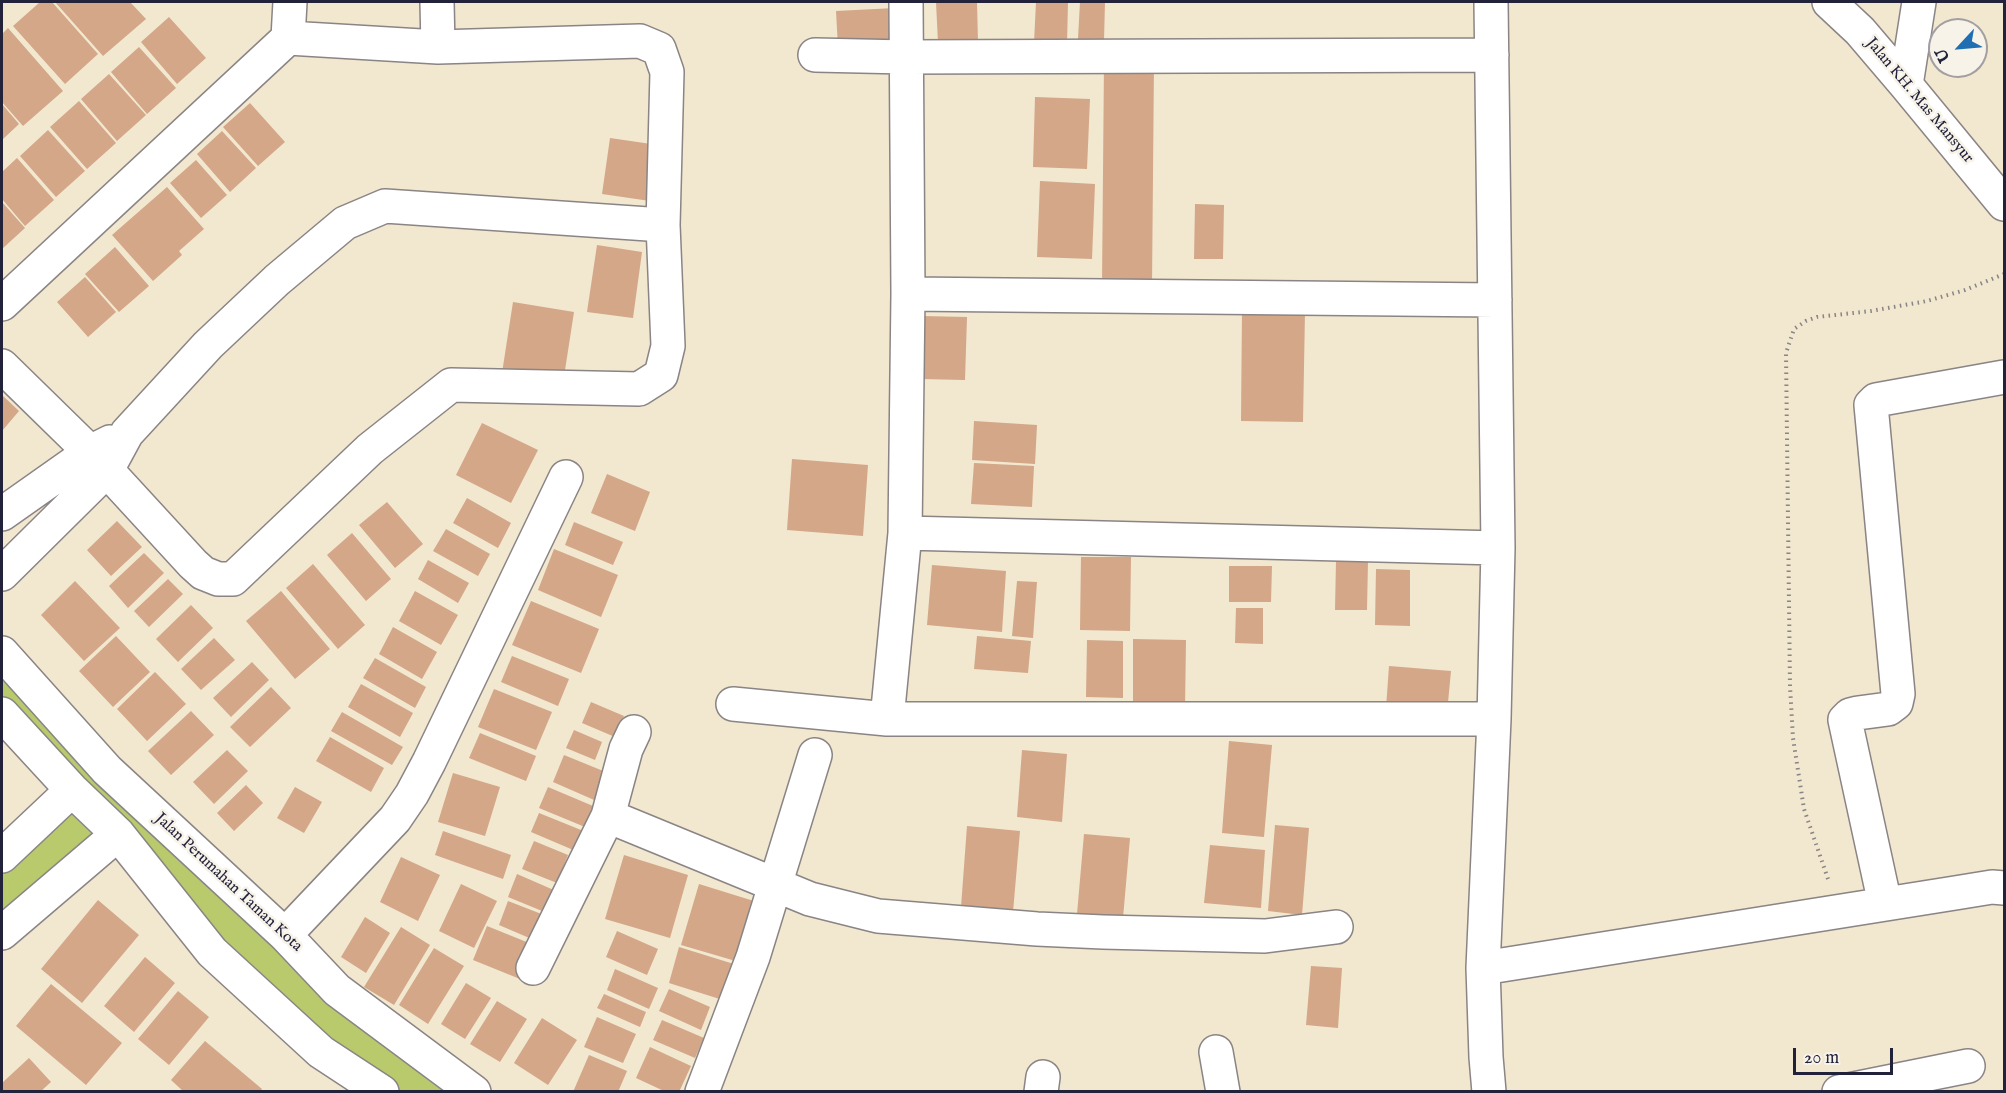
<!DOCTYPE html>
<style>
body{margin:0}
#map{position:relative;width:2006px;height:1093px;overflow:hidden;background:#f2e7cf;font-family:"IM FELL English",serif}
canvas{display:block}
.frame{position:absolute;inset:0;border:3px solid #22223b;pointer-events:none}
.north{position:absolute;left:1928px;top:18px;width:60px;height:60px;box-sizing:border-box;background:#f7f3e8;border:2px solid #a29fa3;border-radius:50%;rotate:244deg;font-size:16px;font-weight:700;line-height:24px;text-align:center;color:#22223b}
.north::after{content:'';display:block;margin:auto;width:21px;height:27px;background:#1f6fb2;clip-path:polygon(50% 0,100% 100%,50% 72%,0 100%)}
.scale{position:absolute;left:1793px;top:1048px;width:100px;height:27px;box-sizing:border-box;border:3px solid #22223b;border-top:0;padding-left:8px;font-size:18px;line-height:21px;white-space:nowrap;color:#22223b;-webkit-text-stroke:4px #f7f3e8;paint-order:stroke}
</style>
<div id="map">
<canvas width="2006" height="1093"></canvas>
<div class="frame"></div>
<div class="north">U</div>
<div class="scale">20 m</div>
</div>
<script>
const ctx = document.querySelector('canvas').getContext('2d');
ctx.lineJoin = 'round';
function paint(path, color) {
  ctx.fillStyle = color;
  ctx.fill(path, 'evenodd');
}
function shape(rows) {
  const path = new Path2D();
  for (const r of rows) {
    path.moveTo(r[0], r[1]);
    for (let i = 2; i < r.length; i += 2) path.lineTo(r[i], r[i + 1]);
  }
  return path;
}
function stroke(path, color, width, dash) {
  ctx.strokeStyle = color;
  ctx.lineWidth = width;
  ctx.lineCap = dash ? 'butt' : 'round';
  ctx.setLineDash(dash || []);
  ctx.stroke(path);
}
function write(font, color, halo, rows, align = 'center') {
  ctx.font = font + ' "IM FELL English",serif';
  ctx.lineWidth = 5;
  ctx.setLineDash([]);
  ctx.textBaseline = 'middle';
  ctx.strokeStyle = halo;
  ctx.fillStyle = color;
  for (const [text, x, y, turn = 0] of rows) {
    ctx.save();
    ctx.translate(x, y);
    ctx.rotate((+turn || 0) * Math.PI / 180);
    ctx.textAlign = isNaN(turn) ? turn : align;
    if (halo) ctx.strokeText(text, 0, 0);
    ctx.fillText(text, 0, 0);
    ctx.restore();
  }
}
paint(shape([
 [2,653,107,770,474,1091,382,1091,338,1063,118,834,2,933,2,856,72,790,2,714]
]), '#b9ca6d');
paint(shape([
 [40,2,52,2,98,54,65,84,13,26],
 [55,2,130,2,146,19,103,56],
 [936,2,977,2,978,42,938,43],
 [1036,2,1068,2,1067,45,1034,43],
 [1080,2,1105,2,1104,40,1078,39],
 [895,8,896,45,838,47,836,11],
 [169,17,206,58,177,84,141,42],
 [8,28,63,91,23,126,2,102,2,34],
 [139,47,176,88,147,114,111,72],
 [1104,61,1154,61,1152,286,1102,285],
 [109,74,146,115,117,141,81,99],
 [1035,97,1090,99,1087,169,1033,167],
 [79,101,116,143,87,169,50,127],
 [250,103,285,142,258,166,223,127],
 [2,104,19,124,2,140],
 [48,130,85,171,56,197,20,156],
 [222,131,256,168,230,192,197,154],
 [610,138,658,145,650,201,602,194],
 [17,158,54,200,25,226,2,199,2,172],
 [196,160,227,195,201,218,170,183],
 [1040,181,1095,184,1092,259,1037,257],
 [167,187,204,229,179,251,182,255,153,281,112,235],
 [2,202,25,228,2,249],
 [1195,204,1224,205,1223,259,1194,259],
 [597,245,642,252,633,318,587,312],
 [115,247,149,286,119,312,85,274],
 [85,277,116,312,88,337,57,302],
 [513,302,574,312,563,383,502,373],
 [1242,310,1305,311,1303,422,1241,421],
 [922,316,967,317,965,380,921,379],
 [2,395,19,411,2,431],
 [974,421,1037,425,1035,464,972,460],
 [482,423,538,450,511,503,456,475],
 [792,459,868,465,863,536,787,530],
 [974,463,1034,466,1032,507,971,504],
 [607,474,650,492,635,531,591,513],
 [467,498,511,523,498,548,453,523],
 [387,502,423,544,395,568,359,525],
 [117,521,142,547,111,576,87,550],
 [574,522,623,542,613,565,565,545],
 [446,529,490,554,478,576,433,551],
 [352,533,391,579,366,601,327,555],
 [554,549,618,575,601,617,538,590],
 [144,553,164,573,128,608,109,586],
 [1081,557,1131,557,1130,631,1080,630],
 [428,560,469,583,458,603,418,579],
 [1336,561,1368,561,1367,610,1335,610],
 [313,564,365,625,338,649,286,588],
 [932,565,1006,571,1002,632,927,625],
 [1229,566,1272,566,1271,602,1229,602],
 [1376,569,1410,570,1410,626,1375,625],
 [168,579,183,594,149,627,134,611],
 [75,581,120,628,84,661,41,615],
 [1017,581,1037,582,1033,638,1012,636],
 [281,591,330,649,295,679,246,621],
 [415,591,458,615,441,645,399,621],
 [531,601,599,629,581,673,512,645],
 [191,605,213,628,178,662,156,639],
 [1236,608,1263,608,1263,644,1235,643],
 [393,627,437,652,422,679,379,654],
 [116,636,150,672,113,707,79,671],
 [977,636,1031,641,1028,673,974,669],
 [214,638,235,660,201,690,181,669],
 [1133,639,1186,640,1185,708,1133,707],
 [1087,640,1123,641,1123,698,1086,697],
 [512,656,569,679,558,706,501,682],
 [375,658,426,687,415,708,363,678],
 [252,662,269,680,231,717,213,698],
 [1389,666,1451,671,1447,713,1386,708],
 [155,672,186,704,147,741,117,709],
 [361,684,413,713,400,737,348,707],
 [271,687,291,708,250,747,230,727],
 [494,689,552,712,536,750,478,727],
 [591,702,624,716,615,737,582,723],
 [191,711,214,735,171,775,148,751],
 [342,712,403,747,392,765,331,731],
 [574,730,602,742,595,760,566,748],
 [480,733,536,756,526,781,469,758],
 [330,737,384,768,371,792,316,761],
 [1229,741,1272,745,1264,837,1222,833],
 [227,750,248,771,214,804,193,782],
 [1022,750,1067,754,1062,822,1017,817],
 [564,755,613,775,601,803,553,782],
 [453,773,500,787,485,836,438,822],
 [246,785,263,803,234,831,217,813],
 [295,787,322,802,304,833,277,818],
 [548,787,593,806,585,827,539,808],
 [539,813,586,832,578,852,531,832],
 [1275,825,1309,828,1302,915,1268,911],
 [967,826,1020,831,1013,912,961,907],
 [443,831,511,855,503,879,435,855],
 [1084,834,1130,838,1123,918,1077,914],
 [534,841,568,855,557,883,522,869],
 [1210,845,1265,850,1261,908,1204,903],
 [624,855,688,875,670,938,605,919],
 [401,857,440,875,418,921,380,902],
 [517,874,556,891,547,913,508,897],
 [461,884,497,901,474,948,439,931],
 [699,884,757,902,739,962,681,945],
 [98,900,139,935,82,1003,41,969],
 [508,901,544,915,534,940,499,925],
 [365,917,390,933,366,973,341,957],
 [487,926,534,945,520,979,473,960],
 [401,927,430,945,394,1005,364,987],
 [617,931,658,949,647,975,606,957],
 [679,947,737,965,726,1001,669,983],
 [434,948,464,966,428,1024,399,1005],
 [145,957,175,983,134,1032,104,1006],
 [1311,966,1342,968,1338,1028,1306,1025],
 [615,969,658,988,649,1009,607,990],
 [466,983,491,998,465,1039,441,1024],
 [51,984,122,1043,86,1085,16,1026],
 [669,989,710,1007,701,1030,659,1011],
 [178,991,209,1017,169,1065,138,1039],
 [604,994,646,1012,640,1027,597,1008],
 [497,1001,527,1019,500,1062,470,1044],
 [597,1017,636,1034,623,1063,584,1047],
 [542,1018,577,1040,548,1085,514,1063],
 [662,1020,704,1038,695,1058,653,1040],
 [205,1041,262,1089,260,1092,184,1092,171,1080],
 [650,1047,691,1066,679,1092,666,1092,636,1078],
 [589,1055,627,1071,618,1092,573,1092],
 [29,1058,51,1082,40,1092,2,1092,2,1083]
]), '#d3a788');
const minor = shape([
 [437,2,438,47],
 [1829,2,1860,31,1906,85,2004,204],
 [815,55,906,57,1492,55],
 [1906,85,1919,2],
 [908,294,1495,300],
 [2,304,288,38,290,2],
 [2,366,90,452,193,564,203,573,218,579,233,579,370,449,451,385,639,389,661,375,668,346,663,225,667,72,659,49,640,41,438,47,288,38],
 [2,514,90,452,110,442],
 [905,533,1498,548],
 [2,574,107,470,127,433,208,345,277,280,345,223,385,206,663,225],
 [2,653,107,770,285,935,337,990,474,1092],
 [733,704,887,719,1494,719],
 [2,714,72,790,118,834,212,952,321,1052,382,1092],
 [887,719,905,533,908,294,906,2],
 [608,816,810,899,878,916,1037,929,1103,932,1265,936,1336,927],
 [2,856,72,790],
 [1885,904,1845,720,1850,715,1858,713,1888,709,1896,703,1898,694,1871,405,1876,400,1887,398,2004,377],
 [2,933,118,834],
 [285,935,395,819,412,794,429,762,566,477],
 [533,968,608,816,626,749,634,732],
 [1483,968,1955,893,1992,887,2004,888],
 [1216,1052,1223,1092],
 [702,1092,753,957,815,755],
 [1041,1092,1043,1077],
 [1489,1092,1486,1057,1483,968,1494,719,1498,548,1491,2],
 [1839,1092,1968,1066]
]);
stroke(minor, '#8a8485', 36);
stroke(shape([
 [1828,879,1804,809,1793,738,1790,686,1786,353,1794,329,1806,321,1817,317,1871,311,1927,301,1965,290,2004,274]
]), '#8a8485', 4, [1.5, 4.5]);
stroke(minor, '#fff', 33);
write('16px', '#22223b', '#f7f3e8', [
 ["Jalan KH. Mas Mansyur",1919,101,50],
 ["Jalan Perumahan Taman Kota",228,883,43]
]);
</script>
